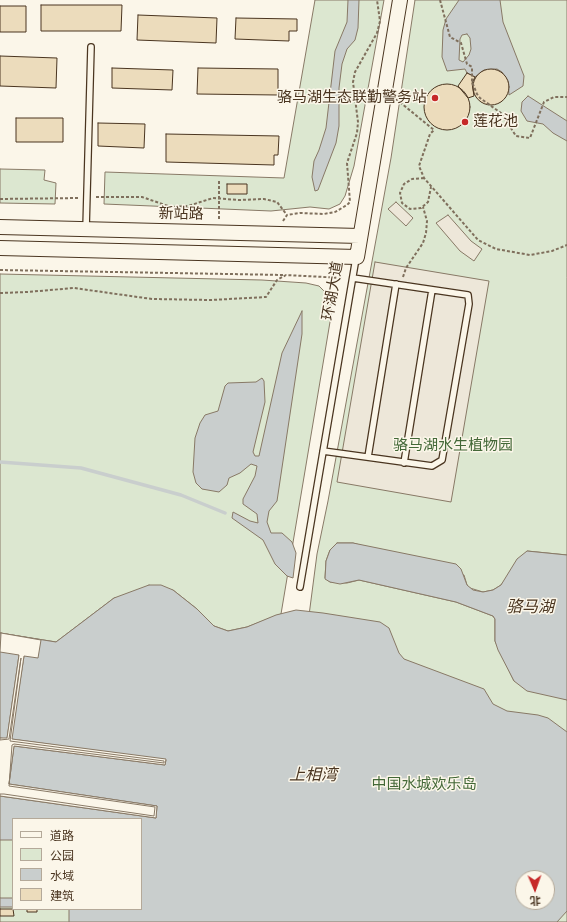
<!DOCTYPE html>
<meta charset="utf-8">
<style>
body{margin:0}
#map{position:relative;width:567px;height:922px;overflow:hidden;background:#fbf6e9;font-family:"PT Sans Narrow","Noto Sans SC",sans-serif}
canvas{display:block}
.legend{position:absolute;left:12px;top:818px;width:130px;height:92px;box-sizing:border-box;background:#fbf6e9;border:1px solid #b4a999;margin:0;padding:5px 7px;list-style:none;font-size:12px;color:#4a3520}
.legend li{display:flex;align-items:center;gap:8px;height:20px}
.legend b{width:20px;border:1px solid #b4a999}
.north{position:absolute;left:515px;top:870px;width:40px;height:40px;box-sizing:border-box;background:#fbf6e9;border:1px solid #b4a999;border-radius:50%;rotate:178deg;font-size:11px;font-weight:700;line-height:16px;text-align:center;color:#4a3520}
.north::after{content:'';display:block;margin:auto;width:14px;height:18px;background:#c62828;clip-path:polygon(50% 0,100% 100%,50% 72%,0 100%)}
</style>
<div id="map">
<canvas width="567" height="922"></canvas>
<ul class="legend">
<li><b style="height:5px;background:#fbf6e9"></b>道路</li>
<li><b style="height:11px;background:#dce7d0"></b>公园</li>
<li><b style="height:11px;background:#c9cecd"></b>水域</li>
<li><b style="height:11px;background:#ecdcbc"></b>建筑</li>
</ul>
<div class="north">北</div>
</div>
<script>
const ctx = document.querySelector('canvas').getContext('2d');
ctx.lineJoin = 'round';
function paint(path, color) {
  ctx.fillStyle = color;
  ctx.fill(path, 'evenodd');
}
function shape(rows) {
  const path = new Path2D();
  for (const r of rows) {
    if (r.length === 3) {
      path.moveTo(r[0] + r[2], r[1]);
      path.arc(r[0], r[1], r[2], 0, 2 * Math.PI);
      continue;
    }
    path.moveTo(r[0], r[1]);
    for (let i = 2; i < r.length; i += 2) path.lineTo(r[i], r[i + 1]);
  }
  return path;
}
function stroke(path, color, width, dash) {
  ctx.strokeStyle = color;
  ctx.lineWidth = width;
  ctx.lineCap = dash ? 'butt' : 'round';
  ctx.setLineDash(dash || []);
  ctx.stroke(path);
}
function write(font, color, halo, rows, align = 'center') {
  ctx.font = font + ' "PT Sans Narrow","Noto Sans SC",sans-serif';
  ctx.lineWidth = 3;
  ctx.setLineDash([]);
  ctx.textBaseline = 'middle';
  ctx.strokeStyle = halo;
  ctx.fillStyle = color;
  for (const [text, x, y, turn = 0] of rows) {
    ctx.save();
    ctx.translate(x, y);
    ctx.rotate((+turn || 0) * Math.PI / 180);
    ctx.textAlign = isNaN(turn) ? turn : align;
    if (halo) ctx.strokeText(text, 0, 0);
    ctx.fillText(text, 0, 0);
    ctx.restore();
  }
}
const green = shape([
 [315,0,384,0,354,166,345,196,340,204,329,209,310,207,271,211,104,204,105,172,284,178,315,0],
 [415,0,567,0,567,555,527,551,501,585,493,590,483,592,470,588,467,585,464,575,353,543,337,543,330,550,326,561,325,578,330,582,347,583,359,580,456,602,493,616,495,619,495,641,514,681,567,700,567,922,269,922,317,554,328,501,391,158,415,0],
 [523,878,547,878,547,902,523,902,523,878],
 [0,169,45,170,44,180,56,183,55,204,0,203,0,169],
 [0,274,262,280,306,283,319,286,327,294,331,305,331,316,281,614,247,627,228,631,214,626,197,609,173,590,114,598,56,642,0,633,0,274],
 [0,821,13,825,13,909,141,909,180,922,0,922,0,821]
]);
paint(green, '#dce7d0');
stroke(green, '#887966', 1);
const parking = shape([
 [396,202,413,218,406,226,388,209,396,202],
 [448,215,471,241,482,249,474,261,460,251,436,223,448,215],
 [375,262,489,281,451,502,337,482,375,262]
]);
paint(parking, '#ede7d9');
stroke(parking, '#887966', 1);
const water = shape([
 [348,0,359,0,358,28,355,40,347,49,342,64,339,88,339,126,336,143,318,190,315,191,312,177,314,161,319,150,326,128,335,51,347,22,348,0],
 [459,0,500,0,503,22,524,76,523,86,509,95,508,81,502,72,497,69,484,70,475,77,467,73,465,69,447,71,442,57,443,30,446,19,459,0],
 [467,34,470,38,471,49,469,55,463,62,459,60,460,39,462,35,467,34],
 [528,96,567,121,567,141,553,133,543,124,527,121,521,111,522,102,528,96],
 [302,311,302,334,277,501,269,511,267,522,271,533,282,533,292,542,296,553,293,578,287,576,275,564,263,540,232,518,233,512,250,521,258,523,257,514,243,504,243,499,255,476,257,466,251,464,240,473,229,478,227,485,219,492,202,489,196,483,193,472,195,438,200,423,205,415,218,411,225,386,228,383,256,382,262,378,264,381,265,402,253,452,255,456,259,456,282,353,302,311],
 [337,543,353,543,456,564,461,569,467,585,473,590,483,592,493,590,501,585,517,559,527,551,567,555,567,700,527,691,514,681,498,650,495,641,495,619,493,616,456,602,359,580,340,584,330,582,325,579,326,561,330,550,337,543],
 [149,585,161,585,173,590,197,609,214,626,228,631,247,627,276,615,296,610,323,613,380,622,389,628,399,653,404,659,484,689,493,704,507,711,538,715,548,718,567,732,567,911,557,922,69,922,69,909,141,909,141,819,13,819,13,840,0,840,0,796,156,818,157,806,9,784,14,746,165,765,166,760,11,739,24,656,19,655,7,739,0,738,0,633,56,642,114,598,149,585],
 [523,878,547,878,547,902,523,902,523,878],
 [0,898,13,898,13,907,0,907,0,898]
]);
paint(water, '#c9cecd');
stroke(water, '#887966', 1);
const pier = shape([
 [1,633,41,640,38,658,24,656,12,739,166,759,165,765,14,746,9,784,157,806,156,818,0,796,0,794,4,794,154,816,155,807,9,786,12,745,14,744,164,763,164,761,10,741,21,658,9,739,0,740,0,738,7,738,19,655,0,652,1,633]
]);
paint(pier, '#fbf6e9');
stroke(pier, '#887966', 1);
stroke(shape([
 [0,462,81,468,181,495,225,513]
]), '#c9cecd', 3.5);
const building = shape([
 [41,5,122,5,121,31,41,31,41,5],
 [0,6,26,6,26,32,0,32,0,6],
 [138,15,217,18,216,43,137,40,138,15],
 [236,18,297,19,297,31,289,31,289,41,235,39,236,18],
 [0,56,57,58,56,88,0,86,0,56],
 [112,68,173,70,172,90,112,88,112,68],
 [198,68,278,69,278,95,197,94,198,68],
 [491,87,18],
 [467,73,475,77,472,83,474,96,468,98,458,86,467,73],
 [447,107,23],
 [16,118,63,118,63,142,16,142,16,118],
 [98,123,145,124,144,148,98,146,98,123],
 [166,134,279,136,278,155,274,155,274,165,166,162,166,134],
 [227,184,247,184,247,194,227,194,227,184],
 [0,909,13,909,14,916,0,916,0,909],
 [27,909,37,909,37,912,27,912,27,909]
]);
paint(building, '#ecdcbc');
stroke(building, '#4a3520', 1);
const service = shape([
 [86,229,91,47],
 [323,451,432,466,442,460,469,304,468,295,353,278],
 [368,457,396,284],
 [404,463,432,290],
 [300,587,356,258]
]);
const tertiary = shape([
 [0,227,360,236],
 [0,248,357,257,400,0]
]);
stroke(service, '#4a3520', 8);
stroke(tertiary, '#4a3520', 16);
stroke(shape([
 [440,0,450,37,461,43,467,64,472,67,472,82,477,94,480,98,501,113,516,136,530,138,544,102,554,97,567,97],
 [396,99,434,130,430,134,419,166,424,178,478,240,496,249,530,255,552,251,567,245],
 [424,178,412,179,404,184,400,193,402,203,410,209,421,208,428,202,431,187],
 [96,197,142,197,171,207,188,206,213,198,239,200,264,199,277,202,287,215],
 [0,199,79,198],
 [219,219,219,181],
 [283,221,287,215,300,213,324,214,335,212,347,205,350,202,347,163,357,133,358,122,353,82,355,72,377,33,380,21,377,0],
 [0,270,285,275],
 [403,277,406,268,423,243,426,233,427,221,423,207],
 [0,293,27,292,74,288,152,299,211,300,266,297,277,280,286,275,343,278]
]), '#7f6f5c', 2, [3, 2]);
stroke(service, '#fbf6e9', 5.5);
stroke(tertiary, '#fbf6e9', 14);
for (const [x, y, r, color] of [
 [435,98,4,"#c62828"],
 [465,122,4,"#c62828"]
]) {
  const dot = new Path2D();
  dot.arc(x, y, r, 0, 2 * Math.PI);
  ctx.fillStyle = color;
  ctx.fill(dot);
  stroke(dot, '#fbf6e9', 1.5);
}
write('15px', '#4a3520', '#fbf6e9', [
 ["骆马湖生态联勤警务站",427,98],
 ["莲花池",473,122,"left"]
], 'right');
write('15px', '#4a3520', '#fbf6e9', [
 ["新站路",181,214,1],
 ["环湖大道",333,291,-80]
]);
write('15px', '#436837', '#fbf6e9', [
 ["骆马湖水生植物园",453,446],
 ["中国水城欢乐岛",424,785]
]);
write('italic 16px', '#4a3520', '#fbf6e9', [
 ["骆马湖",530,607],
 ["上相湾",313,775]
]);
</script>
